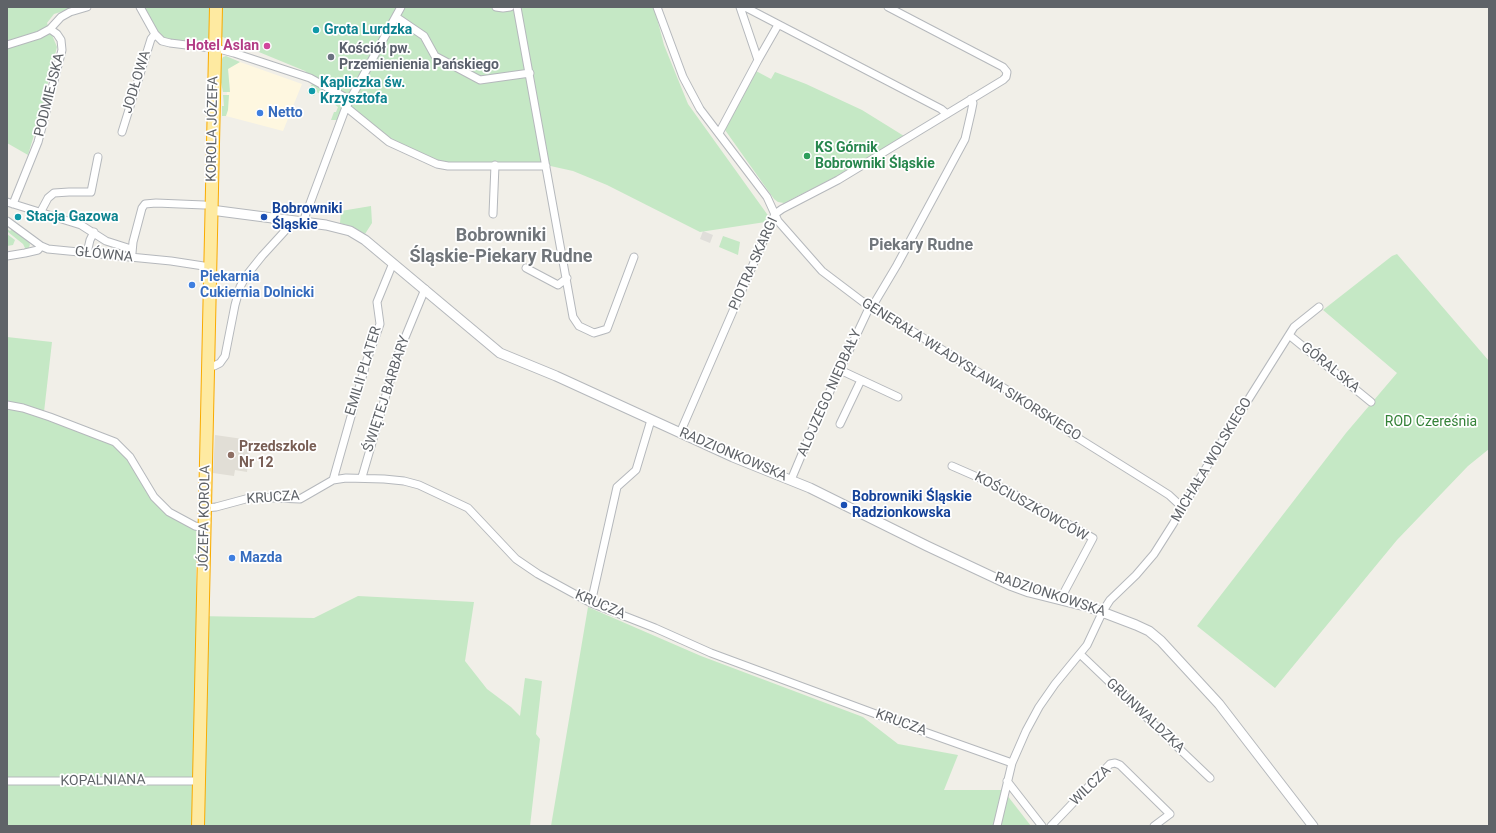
<!DOCTYPE html>
<meta charset="utf-8">
<style>
body{margin:0}
#map{position:relative;width:1496px;height:833px;overflow:hidden;background:#f1efe8;font-family:Roboto,sans-serif}
canvas{display:block}
.frame{position:absolute;inset:0;border:8px solid #5f6368;pointer-events:none}
</style>
<div id="map">
<canvas width="1496" height="833"></canvas>
<div class="frame"></div>
</div>
<script>
const ctx = document.querySelector('canvas').getContext('2d');
ctx.lineJoin = 'round';
function paint(path, color) {
  ctx.fillStyle = color;
  ctx.fill(path, 'evenodd');
}
function shape(rows) {
  const path = new Path2D();
  for (const r of rows) {
    path.moveTo(r[0], r[1]);
    for (let i = 2; i < r.length; i += 2) path.lineTo(r[i], r[i + 1]);
  }
  return path;
}
function stroke(path, color, width, dash) {
  ctx.strokeStyle = color;
  ctx.lineWidth = width;
  ctx.lineCap = dash ? 'butt' : 'round';
  ctx.setLineDash(dash || []);
  ctx.stroke(path);
}
function write(font, color, halo, rows, align = 'center') {
  ctx.font = font + ' Roboto,sans-serif';
  ctx.lineWidth = 3.5;
  ctx.setLineDash([]);
  ctx.textBaseline = 'middle';
  ctx.strokeStyle = halo;
  ctx.fillStyle = color;
  for (const [text, x, y, turn = 0] of rows) {
    ctx.save();
    ctx.translate(x, y);
    ctx.rotate((+turn || 0) * Math.PI / 180);
    ctx.textAlign = isNaN(turn) ? turn : align;
    if (halo) ctx.strokeText(text, 0, 0);
    ctx.fillText(text, 0, 0);
    ctx.restore();
  }
}
paint(shape([
 [240,62,302,84,283,131,226,116,227,92,230,92,228,68]
]), '#fef7e0');
paint(shape([
 [703,231,713,235,710,243,700,239]
]), '#e0deda');
paint(shape([
 [215,435,250,440,247,472,235,470,234,476,213,473]
]), '#e1ded6');
paint(shape([
 [7,7,77,7,54,14,47,23,57,47,38,122,28,155,7,143],
 [142,7,654,7,664,45,688,104,772,221,700,232,607,185,573,171,546,165,437,162,406,151,348,111,338,120,331,120,334,112,336,112,338,107,334,104,335,100,316,92,314,96,308,94,307,92,312,84,323,88,305,71,220,36,204,45,161,39],
 [226,56,240,62,228,69,230,92,223,92,220,78,222,59,223,57],
 [756,71,771,79,775,72,806,84,862,110,904,136,837,176,784,203,778,202,774,199,725,130],
 [223,95,229,95,228,110,226,116,222,116,222,106,224,106],
 [371,206,372,223,365,234,353,227,340,223,341,211],
 [7,229,10,231,12,229,27,240,30,244,29,248,26,250,23,244,8,232],
 [7,234,15,240,13,245,7,246],
 [723,236,740,242,738,255,719,247],
 [1397,254,1489,361,1489,449,1468,466,1397,540,1275,688,1197,626,1346,433,1397,373,1323,310,1392,256],
 [7,337,52,342,44,412,127,451,148,487,169,511,196,526,196,616,314,618,358,596,474,602,465,661,487,689,511,707,520,716,525,678,542,681,536,734,540,739,530,826,7,826],
 [588,607,701,656,863,717,898,744,958,755,944,790,1003,790,1031,826,551,826]
]), '#c5e8c5');
const minor = shape([
 [140,7,155,34,162,41,170,43,219,49,234,53,310,78,350,100],
 [496,7,503,8,510,7],
 [517,7,573,317,579,326,594,333,607,329,634,257],
 [657,7,683,77,700,109,767,197,778,221,822,271,863,302,888,316,1028,403,1078,438,1158,488,1169,495,1183,508],
 [745,7,941,109,947,114],
 [396,17,424,36,435,56,480,80,530,73],
 [7,45,39,35,50,29,61,17,70,12,87,7],
 [758,60,778,25],
 [346,107,389,142,437,164,448,166,546,166],
 [122,132,151,39,155,34],
 [719,133,758,60,740,7],
 [7,202,81,225,106,241,131,249],
 [13,204,38,142,62,50,61,40,57,34,50,29],
 [40,213,48,198,54,193,69,192,91,192,98,157],
 [493,214,495,165],
 [7,221,41,246,48,249,171,261,210,267],
 [303,222,346,107,401,7],
 [87,253,90,240,94,232],
 [132,253,133,242,142,208,145,204,156,203,204,205],
 [7,256,25,253,38,250,41,246],
 [526,268,558,285,567,278],
 [872,307,897,265,965,139,971,113,973,103,971,99],
 [1289,335,1371,402],
 [208,366,214,366,220,363,225,356,235,305,240,287,246,276,262,256,294,221],
 [840,370,898,397],
 [7,405,23,408,50,417,115,442,130,457,154,497,169,512,195,526,205,528],
 [840,424,861,380],
 [680,433,775,214,782,209,838,180,1003,80,1006,77,1007,72,1003,67,888,7],
 [952,466,1007,490,1093,538,1060,600],
 [362,477,397,357,425,289],
 [333,480,367,360,380,324,377,302,393,263],
 [791,480,815,423,870,306],
 [205,508,216,507,253,497,300,499,333,480,346,478,384,479,404,481,419,485,468,508,516,559,538,574,591,603,655,628,711,653,919,730,1012,763],
 [591,603,617,487,636,470,651,420],
 [1080,654,1210,778],
 [7,781,199,781],
 [1007,781,1042,826],
 [997,826,1012,763,1026,731,1039,707,1055,684,1087,645,1103,611,1110,600,1136,575,1154,554,1173,524,1216,451,1294,327,1319,307],
 [1051,826,1110,764,1115,763,1120,765,1170,814,1154,826]
]);
const tertiary = shape([
 [211,210,326,225,350,231,365,240,500,353,556,376,733,457,810,488,927,546,1010,585,1029,592,1089,607,1136,625,1149,631,1161,641,1219,704,1313,826]
]);
const trunk = shape([
 [198,826,216,7]
]);
stroke(minor, '#b5b8bc', 9);
stroke(tertiary, '#b5b8bc', 11);
stroke(trunk, '#f9ab00', 14);
stroke(minor, '#fff', 7);
stroke(tertiary, '#fff', 9);
stroke(trunk, '#feeaa1', 12);
for (const [x, y, r, color] of [
 [316,30,4,"#0f9aa8"],
 [267,46,4,"#d1479c"],
 [331,57,4,"#6b7280"],
 [312,91,4,"#0f9aa8"],
 [260,113,4,"#3f7fe0"],
 [807,156,4,"#2e9e5b"],
 [18,217,4,"#0f9aa8"],
 [264,217,4,"#1a4fb4"],
 [192,285,4,"#3f7fe0"],
 [231,455,4,"#8d6e63"],
 [844,505,4,"#1a4fb4"],
 [232,558,4,"#3f7fe0"]
]) {
  const dot = new Path2D();
  dot.arc(x, y, r, 0, 2 * Math.PI);
  ctx.fillStyle = color;
  ctx.fill(dot);
  stroke(dot, '#fff', 1.5);
}
write('bold 14px', '#0d838f', '#fff', [
 ["Grota Lurdzka",324,30],
 ["Kapliczka św.",320,83],
 ["Krzysztofa",320,99],
 ["Stacja Gazowa",26,217]
], 'left');
write('bold 14px', '#b23c85', '#fff', [
 ["Hotel Aslan",259,46]
], 'right');
write('bold 14px', '#5b616d', '#fff', [
 ["Kościół pw.",339,49],
 ["Przemienienia Pańskiego",339,65]
], 'left');
write('14px', '#5f6368', '#fff', [
 ["JODŁOWA",137,82,-73],
 ["PODMIEJSKA",50,95,-76],
 ["KOROLA JÓZEFA",213,129,-89],
 ["GŁÓWNA",104,255,6],
 ["PIOTRA SKARGI",754,264,-66],
 ["GÓRALSKA",1330,368,39],
 ["GENERAŁA WŁADYSŁAWA SIKORSKIEGO",971,370,32],
 ["EMILII PLATER",364,371,-73],
 ["ALOJZEGO NIEDBAŁY",830,393,-66],
 ["ŚWIĘTEJ BARBARY",387,394,-72],
 ["RADZIONKOWSKA",733,455,23],
 ["MICHAŁA WOLSKIEGO",1212,460,-59],
 ["KRUCZA",273,498,-4],
 ["KOŚCIUSZKOWCÓW",1031,507,29],
 ["JÓZEFA KOROLA",205,518,-89],
 ["RADZIONKOWSKA",1050,595,18],
 ["KRUCZA",600,605,23],
 ["GRUNWALDZKA",1145,716,43],
 ["KRUCZA",901,723,20],
 ["KOPALNIANA",103,781,-1],
 ["WILCZA",1091,786,-44]
]);
write('bold 14px', '#366cbe', '#fff', [
 ["Netto",268,113],
 ["Piekarnia",200,277],
 ["Cukiernia Dolnicki",200,293],
 ["Mazda",240,558]
], 'left');
write('bold 14px', '#27864d', '#fff', [
 ["KS Górnik",815,148],
 ["Bobrowniki Śląskie",815,164]
], 'left');
write('bold 14px', '#164399', '#fff', [
 ["Bobrowniki",272,209],
 ["Śląskie",272,225],
 ["Bobrowniki Śląskie",852,497],
 ["Radzionkowska",852,513]
], 'left');
write('14px', '#348238', '#fff', [
 ["ROD Czereśnia",1431,422]
]);
write('bold 14px', '#785e54', '#fff', [
 ["Przedszkole",239,447],
 ["Nr 12",239,463]
], 'left');
write('bold 16px', '#70757a', '#fff', [
 ["Piekary Rudne",921,246]
]);
write('bold 18px', '#70757a', '#fff', [
 ["Bobrowniki",501,236],
 ["Śląskie-Piekary Rudne",501,257]
]);
</script>
